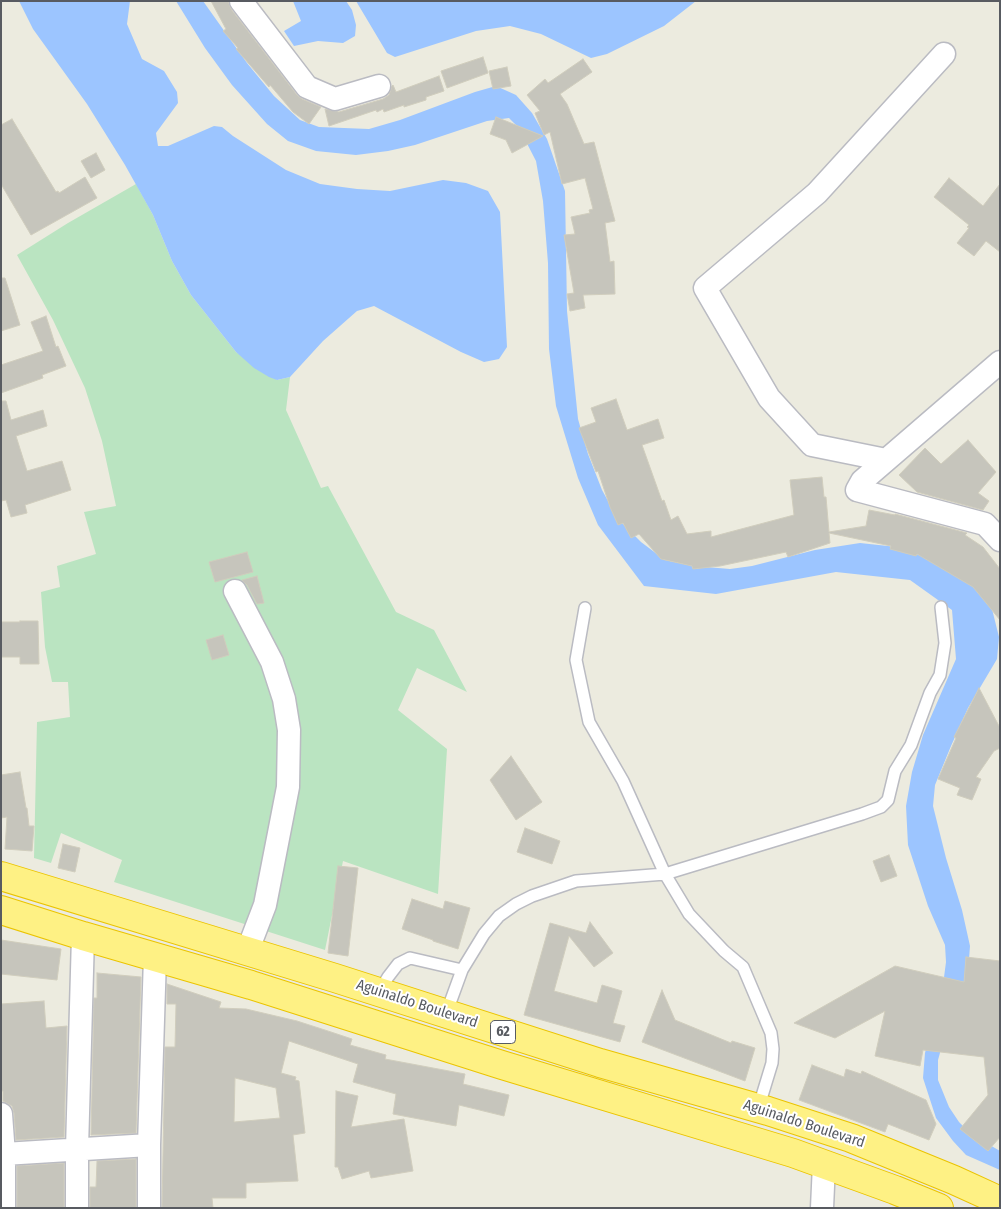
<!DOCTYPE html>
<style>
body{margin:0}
#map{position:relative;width:1001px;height:1209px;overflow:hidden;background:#ecebdf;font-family:"Fira Sans Condensed",sans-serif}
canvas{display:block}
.frame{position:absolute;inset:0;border:2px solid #585b61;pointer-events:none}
</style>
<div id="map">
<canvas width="1001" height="1209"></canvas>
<div class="frame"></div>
</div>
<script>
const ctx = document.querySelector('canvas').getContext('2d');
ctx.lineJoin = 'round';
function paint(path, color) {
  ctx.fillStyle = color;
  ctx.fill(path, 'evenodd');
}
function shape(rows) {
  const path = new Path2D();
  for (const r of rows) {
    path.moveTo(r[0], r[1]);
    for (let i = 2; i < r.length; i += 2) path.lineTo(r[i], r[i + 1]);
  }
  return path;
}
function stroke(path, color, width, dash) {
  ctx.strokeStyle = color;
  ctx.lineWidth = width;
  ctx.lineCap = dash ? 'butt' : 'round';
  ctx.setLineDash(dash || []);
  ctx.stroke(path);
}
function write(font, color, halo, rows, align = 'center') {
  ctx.font = font + ' "Fira Sans Condensed",sans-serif';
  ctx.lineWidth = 4;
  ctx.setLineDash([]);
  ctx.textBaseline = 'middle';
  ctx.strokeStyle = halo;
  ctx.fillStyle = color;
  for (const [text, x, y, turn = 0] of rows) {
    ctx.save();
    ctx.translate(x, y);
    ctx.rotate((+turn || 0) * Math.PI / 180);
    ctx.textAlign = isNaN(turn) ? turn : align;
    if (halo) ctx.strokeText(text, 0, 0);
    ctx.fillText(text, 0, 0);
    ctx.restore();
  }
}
paint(shape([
 [136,184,153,215,172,261,191,295,236,352,277,380,290,377,286,410,321,488,328,486,396,612,434,630,467,692,417,668,398,710,447,749,438,894,343,861,325,950,114,882,122,860,61,833,51,863,34,858,37,722,70,717,68,682,52,682,45,647,41,592,60,587,57,566,96,554,84,512,116,506,102,441,85,388,53,320,17,255,68,223]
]), '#bae4c1');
paint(shape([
 [19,1,130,1,127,24,142,59,164,71,177,92,178,103,156,133,158,146,168,146,214,126,222,127,233,136,286,170,320,184,357,189,390,191,443,180,466,183,488,191,500,212,507,347,499,359,484,362,461,352,374,306,357,311,323,341,290,377,277,380,269,377,254,368,236,352,191,295,172,261,153,215,125,165,87,104,33,29],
 [176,1,203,1,247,63,274,96,300,120,319,127,369,129,400,120,475,92,496,86,516,95,532,113,547,139,565,191,567,311,578,419,588,454,602,490,618,519,641,542,665,560,694,566,730,569,752,566,815,550,860,543,897,547,929,558,967,576,992,609,999,637,997,659,968,708,951,746,935,785,933,806,946,858,962,910,970,946,968,972,950,1017,938,1060,938,1080,949,1107,959,1122,971,1134,1000,1151,1000,1170,966,1155,953,1141,936,1118,923,1078,925,1053,943,985,946,962,945,945,928,906,908,845,906,806,912,772,923,735,956,659,952,610,910,580,836,572,716,594,644,586,598,525,578,478,556,406,549,349,548,263,543,201,536,161,519,128,509,118,487,121,415,145,388,151,356,155,316,151,288,141,267,124,232,85,205,48],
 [293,1,346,1,352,10,356,25,355,36,343,43,318,41,294,46,284,31,301,21],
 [356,1,696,1,664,26,607,54,591,58,541,34,510,26,476,31,395,57,387,53]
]), '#9cc5ff');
const building = shape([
 [211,1,228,1,231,9,297,95,302,99,321,107,309,124,293,112,270,85,269,87,236,49,238,48,223,31,226,29,211,1],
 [483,57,488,73,447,88,441,71,483,57],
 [583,59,592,72,560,94,567,104,584,144,594,142,615,221,605,223,610,262,614,261,615,294,583,295,585,308,570,311,567,294,574,293,564,235,575,234,571,217,590,213,589,210,593,209,585,178,562,184,550,132,544,135,535,113,540,111,527,95,545,79,548,83,583,59],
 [507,67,511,86,493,89,489,71,507,67],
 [439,76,444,91,426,97,426,100,404,107,404,105,384,112,383,109,377,112,376,110,329,126,325,109,339,112,383,99,389,95,392,86,393,85,396,92,439,76],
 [496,117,543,136,512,153,506,140,490,134,496,117],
 [12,119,56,192,58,191,59,193,85,177,97,198,31,235,1,184,1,125,12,119],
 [96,153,105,170,91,178,81,161,96,153],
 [949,178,983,206,1000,184,1000,252,986,241,974,256,957,243,969,228,967,227,969,225,934,197,949,178],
 [1,278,5,278,20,325,1,331,1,278],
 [46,316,56,347,58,346,66,366,42,375,43,378,1,393,1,365,43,351,31,322,46,316],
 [616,399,627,430,658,419,664,438,642,445,662,501,664,500,671,520,678,516,687,534,711,531,711,537,794,515,790,480,822,477,824,497,826,497,829,532,866,526,869,510,895,515,895,514,967,533,965,535,983,547,1000,569,1000,620,973,587,917,554,916,556,890,549,891,546,829,533,830,543,788,557,786,552,720,566,693,569,692,566,661,559,639,534,631,538,623,523,618,525,610,507,598,471,596,472,579,428,596,422,591,408,616,399],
 [1,401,6,401,11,420,43,410,47,426,16,436,27,471,62,461,71,490,25,505,27,513,11,517,6,500,1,501,1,401],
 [968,440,996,472,978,493,989,501,983,510,917,492,899,475,925,448,941,464,968,440],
 [247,552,253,572,215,582,209,562,247,552],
 [257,576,264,603,257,604,247,585,242,580,257,576],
 [20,621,38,621,39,664,20,664,20,657,1,657,1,622,20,622,20,621],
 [223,635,229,655,212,660,206,640,223,635],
 [979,688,1000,728,1000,748,994,751,976,777,981,779,972,800,957,795,960,788,938,779,956,738,954,737,979,688],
 [511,756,542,802,516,820,490,780,511,756],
 [20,772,26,808,27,808,29,826,34,826,32,851,5,849,7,817,1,818,1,775,20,772],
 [525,828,560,841,552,864,517,852,525,828],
 [63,844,80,848,75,872,58,868,63,844],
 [889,855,897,876,881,882,873,861,889,855],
 [338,866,358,868,348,956,328,953,338,866],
 [412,899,443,909,445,901,470,908,458,949,433,941,433,940,402,929,412,899],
 [590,922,613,953,594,967,569,936,554,991,597,1003,602,985,622,991,613,1023,625,1026,620,1042,524,1015,550,923,586,933,590,922],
 [1,940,61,949,57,980,1,974,1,940],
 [966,957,1000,961,1000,1137,988,1151,960,1129,988,1095,984,1057,923,1050,920,1066,875,1056,885,1011,835,1038,794,1023,895,966,964,982,966,957],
 [97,973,141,977,136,1133,91,1135,94,998,97,998,97,973],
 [167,984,221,1002,219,1008,246,1009,297,1021,331,1032,352,1039,350,1045,386,1055,385,1059,465,1074,463,1084,509,1095,504,1116,459,1105,456,1126,393,1114,396,1094,353,1082,358,1064,289,1041,281,1073,296,1077,295,1080,299,1081,305,1133,293,1135,298,1181,246,1183,246,1198,212,1198,213,1208,162,1208,165,1047,175,1047,176,1004,167,1004,167,984],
 [235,1078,276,1088,280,1118,234,1122,235,1078],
 [662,990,675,1020,731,1043,732,1041,755,1048,745,1081,642,1042,662,990],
 [44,1001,46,1028,67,1026,64,1137,16,1140,14,1113,12,1106,3,1101,3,1091,1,1091,1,1004,44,1001],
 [812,1065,844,1077,846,1069,861,1074,862,1071,926,1100,936,1124,929,1140,888,1124,885,1132,799,1100,812,1065],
 [336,1091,358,1096,351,1127,404,1119,413,1171,371,1178,369,1171,342,1179,338,1167,335,1167,336,1091],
 [136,1159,136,1208,90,1208,90,1187,96,1187,97,1161,136,1159],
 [64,1163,64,1208,17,1208,17,1166,64,1163]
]);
paint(building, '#c6c5bc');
stroke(building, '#d0cdbd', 1);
const lane = shape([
 [585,608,576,660,589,722,623,781,665,874,689,914,724,951,743,967,771,1033,773,1049,772,1063,758,1109],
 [379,992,388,977,398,964,410,958,462,970],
 [446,1014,462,970,484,934,499,916,516,904,532,896,576,881,665,874,862,814,881,807,888,800,895,771,911,745,930,693,940,675,945,643,941,607]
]);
const street = shape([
 [241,1,307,87,335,99,379,86],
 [1000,362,862,481,857,490,985,524,1000,540],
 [886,460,812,445,769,398,705,288,817,193,944,54],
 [235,591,272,662,284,699,289,730,288,787,265,905,247,952],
 [1,1114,4,1154,4,1208],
 [4,1154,149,1145],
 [77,1208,77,1149,83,936],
 [149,1208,149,1145,155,957],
 [822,1208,824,1164]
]);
const highway = shape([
 [1,876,335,978,600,1063,768,1111,851,1138,954,1180,1000,1201],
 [1,910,83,936,251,985,502,1065,793,1153,895,1190,939,1208]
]);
stroke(lane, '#babbc2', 14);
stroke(street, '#babbc2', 25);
stroke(highway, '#ebc400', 30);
stroke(lane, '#fff', 11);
stroke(street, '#fff', 22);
stroke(highway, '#fef184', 28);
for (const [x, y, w] of [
 [503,1032,25]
]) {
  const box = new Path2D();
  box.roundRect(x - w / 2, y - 11.5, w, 23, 4);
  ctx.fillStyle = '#fff';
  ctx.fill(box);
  stroke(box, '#585b61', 1);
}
write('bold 14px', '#585b61', null, [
 ["62",503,1032]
]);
write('15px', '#585b61', '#fff', [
 ["Aguinaldo Boulevard",417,1004,18],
 ["Aguinaldo Boulevard",804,1124,18]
]);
</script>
